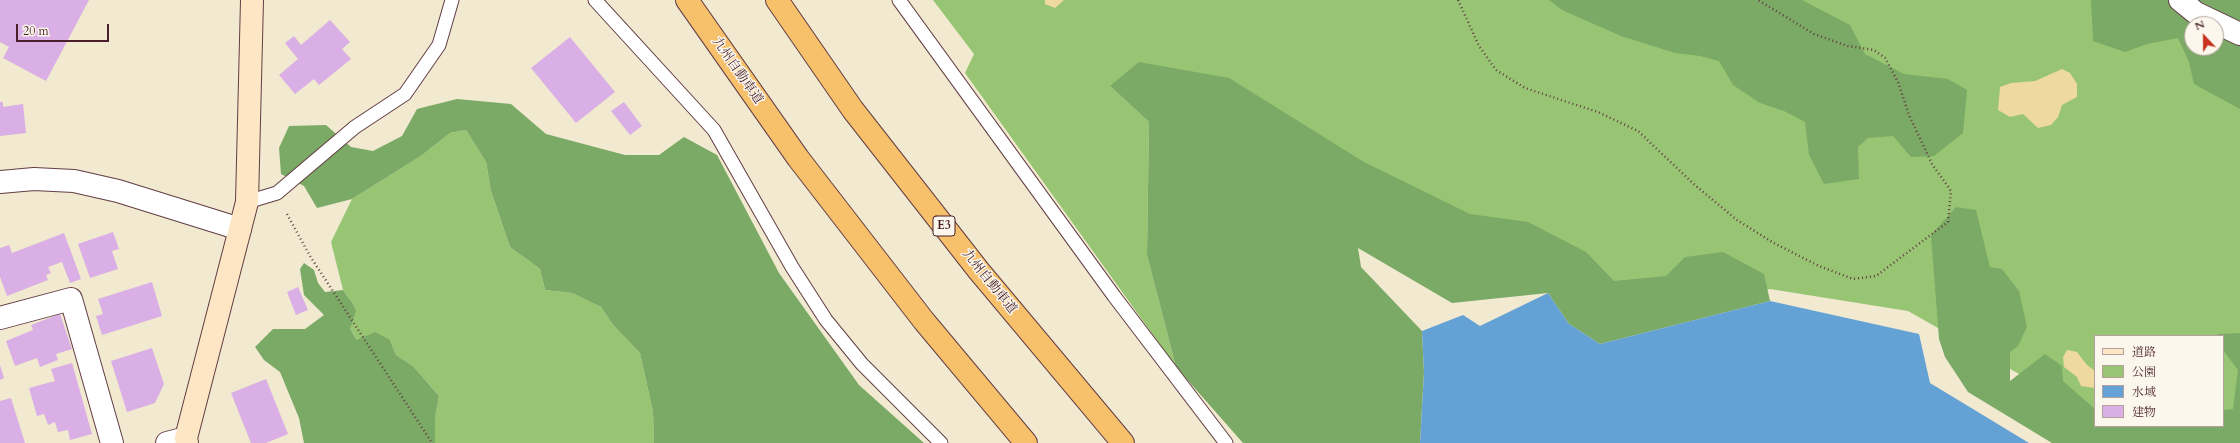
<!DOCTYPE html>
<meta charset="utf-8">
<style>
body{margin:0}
#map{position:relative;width:2240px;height:443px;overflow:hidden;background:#f1e9d0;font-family:Cardo,"Noto Serif JP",serif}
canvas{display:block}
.legend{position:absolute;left:2094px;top:335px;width:130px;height:92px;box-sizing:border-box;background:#fbf7ec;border:1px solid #b4a19f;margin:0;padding:5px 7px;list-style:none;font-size:12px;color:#4a1f2b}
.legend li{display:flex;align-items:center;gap:8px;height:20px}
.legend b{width:20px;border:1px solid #b4a19f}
.north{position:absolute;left:2184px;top:16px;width:40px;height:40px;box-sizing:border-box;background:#fbf7ec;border:1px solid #b4a19f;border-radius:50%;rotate:338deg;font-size:11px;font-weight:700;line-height:16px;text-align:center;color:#4a1f2b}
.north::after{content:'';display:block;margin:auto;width:14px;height:18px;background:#c8321e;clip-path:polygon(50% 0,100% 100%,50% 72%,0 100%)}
.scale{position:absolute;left:16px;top:24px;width:93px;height:18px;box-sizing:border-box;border:2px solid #4a1f2b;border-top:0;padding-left:5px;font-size:12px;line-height:14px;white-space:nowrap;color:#4a1f2b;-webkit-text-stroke:3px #fbf7ec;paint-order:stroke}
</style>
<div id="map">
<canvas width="2240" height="443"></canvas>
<ul class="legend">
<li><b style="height:5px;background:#fce6c4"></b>道路</li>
<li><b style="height:11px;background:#98c573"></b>公園</li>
<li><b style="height:11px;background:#64a1d5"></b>水域</li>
<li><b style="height:11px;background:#daafe5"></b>建物</li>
</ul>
<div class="north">N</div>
<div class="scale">20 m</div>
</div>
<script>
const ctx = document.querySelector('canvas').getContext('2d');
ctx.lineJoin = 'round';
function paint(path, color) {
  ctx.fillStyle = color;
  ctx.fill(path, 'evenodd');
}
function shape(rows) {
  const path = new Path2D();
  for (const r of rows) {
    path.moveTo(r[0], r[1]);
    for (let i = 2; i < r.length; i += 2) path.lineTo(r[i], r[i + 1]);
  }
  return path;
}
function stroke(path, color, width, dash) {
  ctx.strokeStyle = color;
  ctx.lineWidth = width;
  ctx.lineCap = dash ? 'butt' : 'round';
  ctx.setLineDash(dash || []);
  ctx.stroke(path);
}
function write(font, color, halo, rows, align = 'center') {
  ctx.font = font + ' Cardo,"Noto Serif JP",serif';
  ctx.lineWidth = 3;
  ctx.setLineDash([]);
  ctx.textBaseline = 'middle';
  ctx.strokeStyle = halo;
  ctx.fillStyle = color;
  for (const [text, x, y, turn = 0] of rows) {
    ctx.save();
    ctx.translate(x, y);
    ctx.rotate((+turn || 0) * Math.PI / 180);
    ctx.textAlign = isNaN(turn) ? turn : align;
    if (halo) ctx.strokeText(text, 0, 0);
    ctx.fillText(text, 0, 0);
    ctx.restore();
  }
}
paint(shape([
 [933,0,2240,0,2240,422,2223,425,2223,336,2095,336,2095,417,1908,311,1770,289,1622,330,1219,85,1110,86,1149,122,1147,255,1176,367,965,73,974,54],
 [2192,24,2216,24,2216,48,2192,48],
 [466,130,486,162,491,191,510,247,540,269,545,290,572,293,601,307,613,325,640,353,653,412,654,443,435,443,435,418,439,396,413,366,396,355,390,340,358,341,350,329,353,304,343,290,331,242,352,199,421,156,450,133]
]), '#98c573');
paint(shape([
 [1549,0,1802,0,1850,25,1865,54,1904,74,1948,79,1967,90,1963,133,1934,156,1911,157,1893,136,1868,138,1858,147,1859,179,1824,184,1809,155,1805,122,1784,111,1760,103,1733,85,1719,61,1700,56,1675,53,1621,36,1562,10],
 [2091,0,2240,0,2240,109,2194,84,2189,62,2178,38,2147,44,2125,52,2093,41],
 [2192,24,2216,24,2216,48,2192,48],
 [1139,62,1229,78,1364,162,1470,214,1528,222,1586,252,1614,281,1666,276,1685,257,1723,252,1764,274,1770,301,1600,344,1569,324,1548,293,1452,303,1358,248,1361,267,1422,331,1424,372,1420,443,1243,443,1176,367,1147,255,1149,122,1110,86],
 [457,99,511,104,546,134,625,155,659,155,684,137,717,155,779,273,859,385,924,443,654,443,653,412,640,353,613,325,601,307,572,293,545,290,540,269,510,247,491,191,486,162,466,130,450,133,421,156,352,199,317,208,304,186,281,174,279,148,289,126,326,125,351,147,373,151,402,136,417,109],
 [1956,207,1976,210,1990,267,2002,269,2019,291,2027,327,2018,346,2010,352,2010,381,2045,354,2062,366,2063,381,2095,409,2095,426,2223,426,2223,410,2233,409,2238,370,2223,350,2223,336,2217,336,2218,334,2240,333,2240,443,2052,443,1968,392,1945,357,1939,339,1931,235],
 [304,263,314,270,318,283,325,292,343,290,353,304,356,311,350,329,357,340,375,332,390,340,396,355,413,366,439,396,435,418,435,443,304,443,299,418,280,372,264,360,255,347,273,329,305,329,324,315,304,295,300,269]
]), '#7aaa65');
paint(shape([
 [1045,0,1064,0,1055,8,1045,4],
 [2062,69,2070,73,2077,84,2077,97,2062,105,2058,117,2051,125,2038,128,2023,114,2010,117,1998,110,2000,87,2011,83,2035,81],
 [2067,350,2077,352,2087,365,2095,371,2095,388,2081,386,2077,377,2064,367,2063,357]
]), '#eeda9e');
paint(shape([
 [1548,293,1569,324,1600,344,1770,301,1919,334,1930,383,2029,443,1420,443,1424,372,1422,331,1463,315,1480,326]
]), '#64a1d5');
paint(shape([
 [0,0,89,0,46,81,3,58,9,47,0,42],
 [330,20,350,42,342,49,351,59,319,85,314,79,295,94,279,75,298,59,285,43,294,36,301,45],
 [570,37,615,92,576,123,531,68],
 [0,102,3,102,3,107,23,104,26,133,0,136],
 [624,102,642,126,630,135,611,111],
 [113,232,119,249,112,251,118,269,90,278,78,244],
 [64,233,81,279,70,283,62,262,48,267,51,273,46,275,48,280,7,296,0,277,0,248,9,245,12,253],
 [152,282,162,316,102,335,96,316,103,314,98,299],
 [298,287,308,310,296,315,287,292],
 [60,314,72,349,56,354,58,360,40,367,37,358,15,366,6,341,33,330,31,325],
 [152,348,164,384,155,403,127,412,111,361],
 [72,363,92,434,70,440,68,430,58,432,55,422,48,425,44,414,37,416,29,388,55,381,51,369],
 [0,365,4,378,0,380],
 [266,379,288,434,266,443,251,443,231,393],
 [11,398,25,443,0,443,0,401]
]), '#daafe5');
const lane = shape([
 [595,0,714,130,792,267,826,320,862,364,941,443],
 [899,0,1114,296,1226,443],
 [247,202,277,193,355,127,405,94,439,45,452,0]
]);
const street = shape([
 [2180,0,2196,13,2240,34],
 [0,182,34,179,74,181,118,191,240,229],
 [0,318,71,299,112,443],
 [167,443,186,438]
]);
const secondary = shape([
 [187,443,186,438,247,202,252,0]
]);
const highway = shape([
 [687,0,798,158,924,321,1026,443],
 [777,0,853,110,979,271,1123,443]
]);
stroke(lane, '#633d44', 15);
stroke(street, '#633d44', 24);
stroke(secondary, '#633d44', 24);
stroke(highway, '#633d44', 24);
stroke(shape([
 [1458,0,1479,46,1496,70,1525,88,1598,112,1638,131,1696,186,1737,220,1772,242,1819,266,1853,279,1876,276,1948,222,1951,191,1932,164,1909,115,1898,82,1885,58,1874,50,1848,46,1814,34,1758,0],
 [287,214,310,256,432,443]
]), '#633d44', 2.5, [1, 3]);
stroke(lane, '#fff', 13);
stroke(street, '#fff', 22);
stroke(secondary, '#fce6c4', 22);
stroke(highway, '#f7c06b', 22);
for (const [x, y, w] of [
 [944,226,22]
]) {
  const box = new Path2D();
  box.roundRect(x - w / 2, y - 10, w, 20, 3);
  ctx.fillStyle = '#fbf7ec';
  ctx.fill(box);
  stroke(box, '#4a1f2b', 1);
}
write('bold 12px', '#4a1f2b', null, [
 ["E3",944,226]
]);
write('13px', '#4a1f2b', '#fbf7ec', [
 ["九州自動車道",737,71,55],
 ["九州自動車道",989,282,51]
]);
</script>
